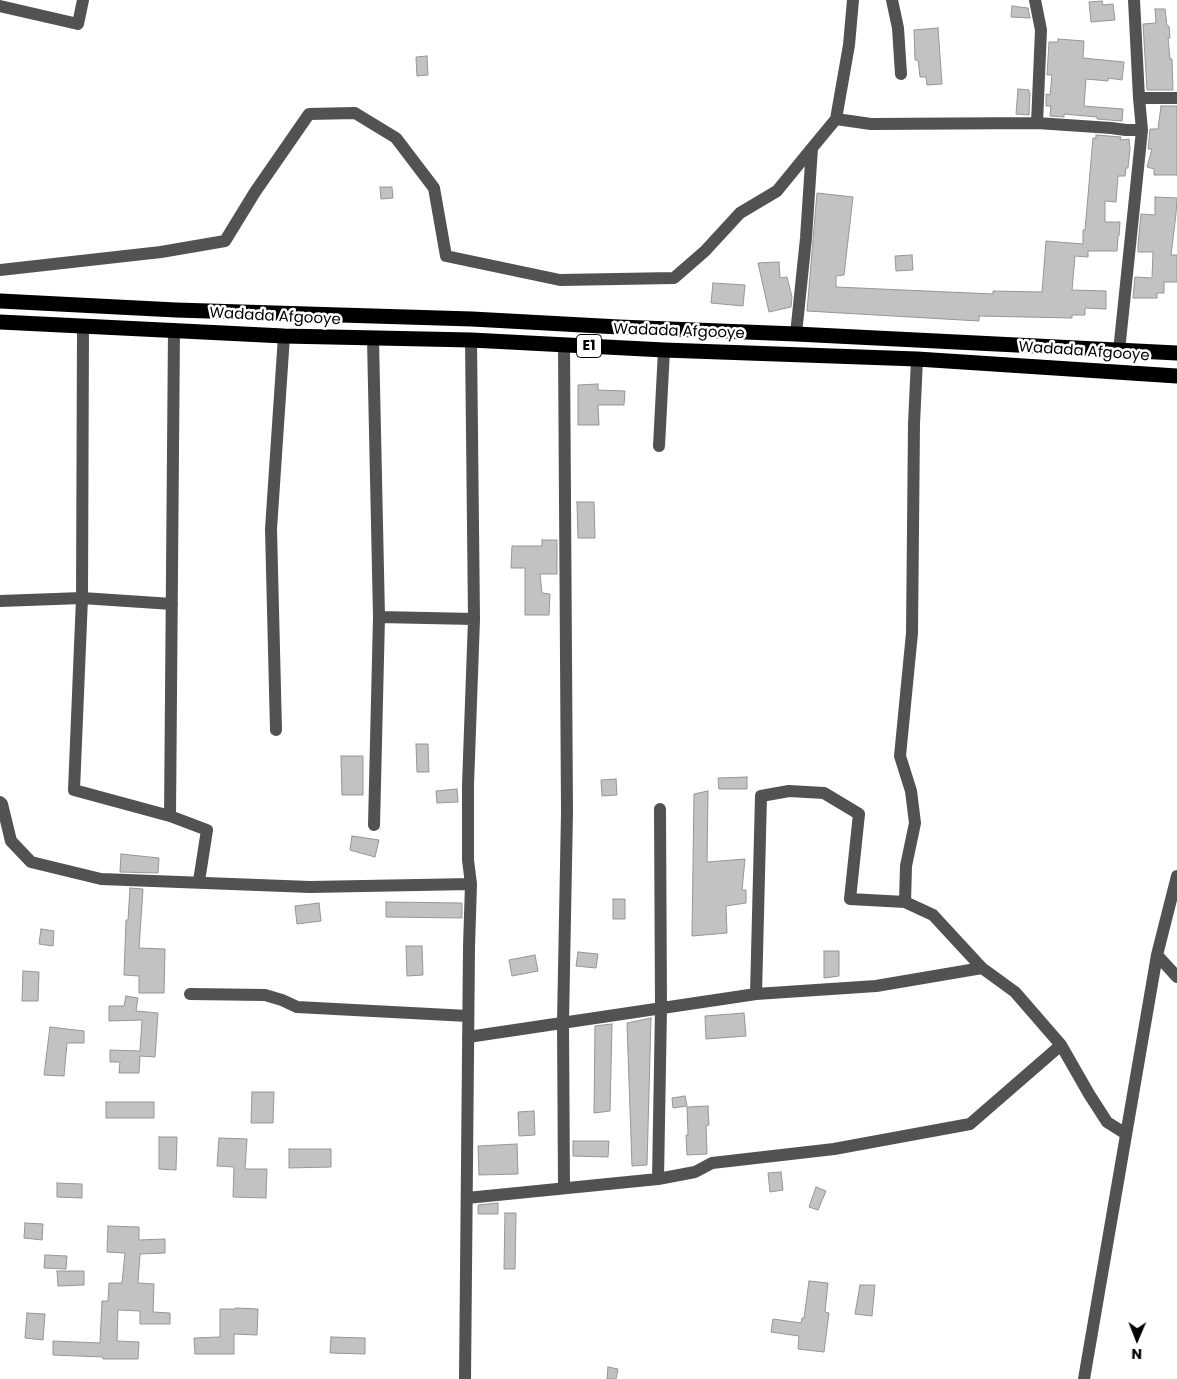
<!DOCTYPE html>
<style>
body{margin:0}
#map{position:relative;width:1177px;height:1379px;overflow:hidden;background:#fff;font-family:Poppins,sans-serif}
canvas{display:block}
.north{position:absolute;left:1112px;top:1314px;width:50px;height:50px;-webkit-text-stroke:4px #fff;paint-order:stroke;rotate:181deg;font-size:14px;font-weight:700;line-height:20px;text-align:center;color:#000}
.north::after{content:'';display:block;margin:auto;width:18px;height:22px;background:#000;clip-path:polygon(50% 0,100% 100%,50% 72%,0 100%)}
</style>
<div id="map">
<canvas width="1177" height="1379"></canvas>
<div class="north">N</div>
</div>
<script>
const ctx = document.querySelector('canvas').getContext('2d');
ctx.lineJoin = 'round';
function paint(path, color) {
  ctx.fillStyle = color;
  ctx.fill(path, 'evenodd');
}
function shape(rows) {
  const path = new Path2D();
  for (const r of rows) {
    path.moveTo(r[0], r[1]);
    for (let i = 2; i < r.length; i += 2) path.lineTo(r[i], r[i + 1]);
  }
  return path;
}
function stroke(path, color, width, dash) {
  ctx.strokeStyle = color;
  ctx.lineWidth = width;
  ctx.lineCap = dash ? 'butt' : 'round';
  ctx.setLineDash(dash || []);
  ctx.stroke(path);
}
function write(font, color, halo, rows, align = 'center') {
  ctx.font = font + ' Poppins,sans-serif';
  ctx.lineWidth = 5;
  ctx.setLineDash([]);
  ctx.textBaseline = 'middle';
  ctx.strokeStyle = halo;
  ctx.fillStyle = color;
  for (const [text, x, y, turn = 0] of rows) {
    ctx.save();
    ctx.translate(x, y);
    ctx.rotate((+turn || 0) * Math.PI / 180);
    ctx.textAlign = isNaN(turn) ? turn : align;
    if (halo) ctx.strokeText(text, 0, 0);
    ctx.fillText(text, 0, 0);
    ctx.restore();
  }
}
const building = shape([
 [1102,1,1103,5,1113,4,1115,20,1091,22,1089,2,1102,1],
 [1012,6,1028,8,1030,18,1011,17,1012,6],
 [1155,9,1165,9,1167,26,1169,26,1170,38,1168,38,1170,59,1172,59,1173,90,1147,90,1143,24,1156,23,1155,9],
 [938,28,942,84,927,85,926,77,920,77,918,60,915,60,914,30,938,28],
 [1058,39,1084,41,1083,58,1124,62,1122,80,1108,78,1108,81,1086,79,1084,106,1123,109,1122,121,1097,119,1097,117,1064,114,1064,117,1050,116,1051,106,1046,106,1046,94,1050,95,1052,75,1047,75,1049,42,1058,42,1058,39],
 [427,56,428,75,417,76,416,57,427,56],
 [1018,89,1029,90,1029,93,1030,93,1029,115,1016,114,1018,89],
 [1161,106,1177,106,1177,175,1154,175,1154,169,1147,167,1152,149,1148,149,1150,129,1158,129,1161,106],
 [1096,135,1121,137,1120,140,1129,139,1130,149,1128,168,1126,168,1125,176,1118,176,1116,202,1105,201,1105,222,1120,222,1119,236,1118,236,1117,251,1088,251,1088,257,1075,256,1072,290,1106,291,1106,309,1085,308,1085,315,1072,315,1072,318,979,316,979,321,807,311,817,193,853,197,844,275,836,276,836,287,993,294,993,291,1042,292,1046,241,1083,244,1083,230,1085,230,1093,138,1096,138,1096,135],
 [380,187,392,187,393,198,381,199,380,187],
 [1155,197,1177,198,1176,214,1171,255,1177,255,1177,282,1164,282,1164,293,1157,293,1157,298,1133,298,1135,277,1152,278,1153,252,1138,252,1138,245,1141,214,1155,215,1155,197],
 [912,255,913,270,896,271,895,256,912,255],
 [779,262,780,278,787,277,792,297,791,307,769,312,758,263,779,262],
 [713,283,745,285,743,306,711,303,713,283],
 [598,384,598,390,625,391,624,405,598,405,599,425,578,425,578,385,598,384],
 [577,502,594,502,595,538,578,538,577,502],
 [542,540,557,540,557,574,540,574,542,593,550,594,549,615,525,615,525,568,511,568,512,546,542,546,542,540],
 [416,744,428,744,429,772,417,772,416,744],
 [341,756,363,756,363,795,342,795,341,756],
 [747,777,747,789,719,789,718,778,747,777],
 [616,779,617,795,602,796,601,780,616,779],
 [457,789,458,802,437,803,436,791,457,789],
 [708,791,707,862,745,859,742,890,746,890,746,903,726,906,727,933,692,936,694,794,708,791],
 [352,836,379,840,375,857,350,850,352,836],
 [121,854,159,858,158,873,120,872,121,854],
 [130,888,143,889,139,948,165,949,164,993,139,993,139,976,124,975,126,920,128,920,130,888],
 [613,899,625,899,625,919,613,919,613,899],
 [386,902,462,903,462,918,386,917,386,902],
 [319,903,321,921,297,924,295,906,319,903],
 [41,929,54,931,53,946,39,944,41,929],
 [406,946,422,946,423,975,407,976,406,946],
 [824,951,839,951,839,976,824,978,824,951],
 [578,952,598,954,596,968,576,966,578,952],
 [535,955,538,971,512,976,509,960,535,955],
 [23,971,39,972,38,1001,22,1001,23,971],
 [126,996,138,998,136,1011,158,1013,155,1057,140,1056,139,1073,119,1073,120,1062,110,1062,110,1050,140,1051,142,1020,109,1021,109,1006,124,1006,126,996],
 [744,1013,746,1036,706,1039,705,1016,744,1013],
 [651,1018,647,1165,632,1166,627,1023,651,1018],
 [612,1024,610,1111,594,1113,595,1026,612,1024],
 [50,1027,84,1031,84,1043,67,1043,64,1076,44,1075,50,1027],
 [252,1092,274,1092,273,1123,251,1123,252,1092],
 [685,1096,687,1106,673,1108,672,1098,685,1096],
 [106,1102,154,1102,154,1118,106,1118,106,1102],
 [708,1106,709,1125,706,1126,707,1154,687,1155,686,1135,688,1135,687,1107,708,1106],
 [534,1111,535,1135,519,1136,518,1112,534,1111],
 [159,1137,177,1137,176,1170,159,1169,159,1137],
 [219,1138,247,1139,245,1169,267,1169,266,1198,233,1197,234,1167,217,1166,219,1138],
 [573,1141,609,1141,608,1157,573,1156,573,1141],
 [517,1144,518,1174,479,1175,478,1146,517,1144],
 [289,1149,331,1149,331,1167,289,1168,289,1149],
 [781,1172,783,1190,770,1192,768,1173,781,1172],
 [57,1183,82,1184,82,1198,57,1197,57,1183],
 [816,1187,826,1191,818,1210,809,1207,816,1187],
 [498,1203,498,1214,478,1214,478,1205,498,1203],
 [505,1213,516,1213,515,1269,504,1269,505,1213],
 [25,1223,43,1224,42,1240,24,1238,25,1223],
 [108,1226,139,1227,139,1240,165,1239,165,1253,140,1254,138,1283,154,1284,153,1312,170,1313,170,1324,140,1324,140,1311,118,1310,117,1341,139,1342,138,1359,103,1359,103,1357,53,1355,53,1341,100,1343,102,1301,108,1301,109,1283,122,1283,125,1253,107,1252,108,1226],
 [45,1255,67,1256,66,1269,44,1268,45,1255],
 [57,1271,84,1271,84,1285,58,1286,57,1271],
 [809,1281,828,1283,825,1312,829,1313,824,1352,798,1349,799,1336,771,1332,773,1319,801,1323,802,1318,804,1318,809,1281],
 [860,1285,875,1285,872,1316,855,1314,860,1285],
 [236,1308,258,1309,257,1335,234,1334,234,1354,195,1354,194,1338,220,1337,220,1309,235,1309,236,1308],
 [27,1313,45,1314,43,1340,25,1338,27,1313],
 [331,1337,365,1338,365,1354,330,1353,331,1337],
 [608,1367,618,1369,616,1379,607,1379,608,1367]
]);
paint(building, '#c2c2c2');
stroke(building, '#969696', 1);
stroke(shape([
 [892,0,898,28,901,74],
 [1035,0,1041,30,1037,123,1111,128,1126,130,1142,130],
 [0,6,78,24,83,0],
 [1139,98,1177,98],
 [836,119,871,124,1037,123],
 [0,270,161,252,225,241,255,192,309,114,355,113,396,138,434,188,446,256,560,280,674,278,705,251,740,213,777,191,812,148],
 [83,326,82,598,74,790,170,816],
 [174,329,170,816,207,830,199,881],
 [796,334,806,238,812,148,836,119,849,45,853,0],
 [373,339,379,617,374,825],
 [1119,351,1142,130,1139,98,1134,0],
 [659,446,664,350],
 [0,601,82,598,172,604],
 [379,617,474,619],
 [276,730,271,529,284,336],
 [0,802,2,804,11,841,31,862,101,879,310,887,471,884],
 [905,902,906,866,915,823,911,791,900,756,912,633,914,424,917,359],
 [1157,955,1177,977],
 [190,994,265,995,282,1000,297,1007,468,1016],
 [756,994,761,796,789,791,824,793,859,814,850,899,905,902,933,915,982,968,1015,992,1061,1045,1089,1094,1107,1122,1126,1134],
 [468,1037,756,994,876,986,982,968],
 [658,1179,661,1008,660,809],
 [564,1188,563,1022,567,812,564,345],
 [467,1198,658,1179,695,1172,712,1163,834,1149,970,1124,1061,1045],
 [465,1379,469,947,471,884,468,860,468,785,474,619,471,340],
 [1084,1379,1157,955,1177,876]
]), '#525252', 12);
stroke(shape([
 [0,301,176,310,472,319,619,327,796,334,1177,353],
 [0,322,284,336,471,340,664,350,917,359,1177,376]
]), '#000', 15);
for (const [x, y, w] of [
 [589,346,25]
]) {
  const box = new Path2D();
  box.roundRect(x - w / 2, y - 11.5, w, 23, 4);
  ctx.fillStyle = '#fff';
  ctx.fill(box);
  stroke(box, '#000', 1);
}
write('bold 14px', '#000', null, [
 ["E1",589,346]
]);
write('15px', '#000', '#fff', [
 ["Wadada Afgooye",275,317,3],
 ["Wadada Afgooye",679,332,2],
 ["Wadada Afgooye",1084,352,4]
]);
</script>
